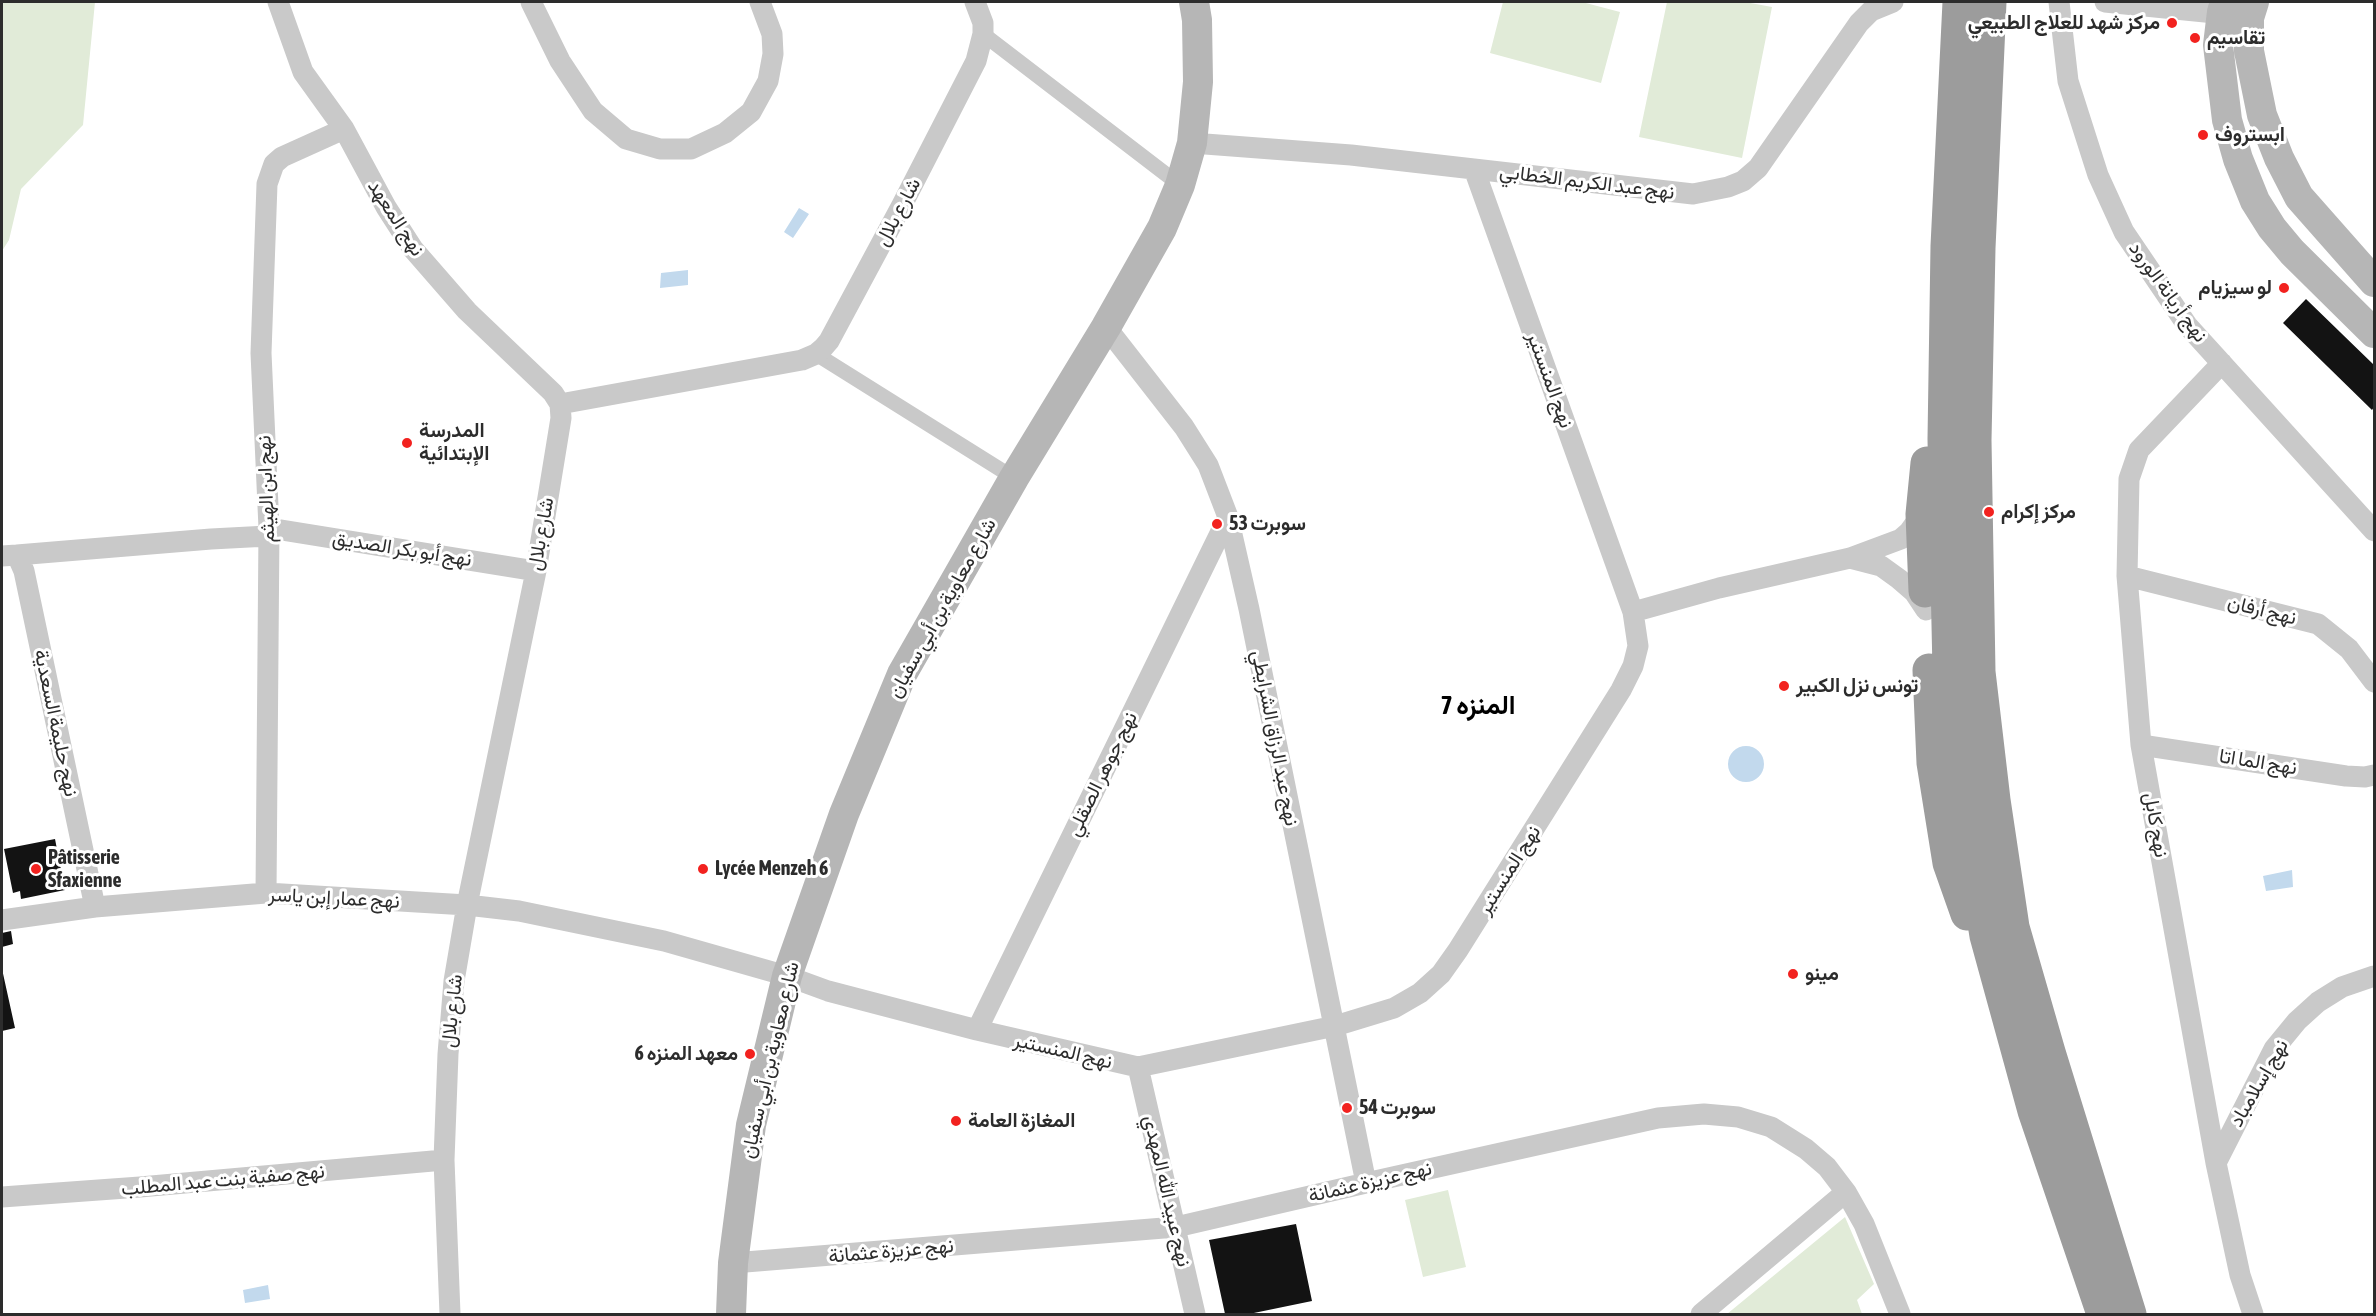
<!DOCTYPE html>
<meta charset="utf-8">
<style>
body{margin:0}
#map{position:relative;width:2376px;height:1316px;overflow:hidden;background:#fff;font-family:"Asap Condensed",sans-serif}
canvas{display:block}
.frame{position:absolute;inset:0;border:3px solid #2c2c2c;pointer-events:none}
</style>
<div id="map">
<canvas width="2376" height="1316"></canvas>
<div class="frame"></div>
</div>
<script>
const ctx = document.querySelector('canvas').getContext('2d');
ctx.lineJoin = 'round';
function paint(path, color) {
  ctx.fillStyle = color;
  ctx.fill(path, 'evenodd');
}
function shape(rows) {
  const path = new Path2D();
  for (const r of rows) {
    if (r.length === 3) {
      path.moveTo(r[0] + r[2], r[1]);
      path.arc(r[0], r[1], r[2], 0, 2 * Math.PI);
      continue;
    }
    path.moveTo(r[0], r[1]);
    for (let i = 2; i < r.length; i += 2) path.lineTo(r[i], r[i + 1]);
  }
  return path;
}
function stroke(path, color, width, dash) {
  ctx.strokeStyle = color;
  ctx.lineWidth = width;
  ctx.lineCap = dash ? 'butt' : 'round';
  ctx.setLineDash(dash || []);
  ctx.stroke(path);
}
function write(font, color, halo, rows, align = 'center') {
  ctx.font = font + ' "Asap Condensed",Vazirmatn,sans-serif';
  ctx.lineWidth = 6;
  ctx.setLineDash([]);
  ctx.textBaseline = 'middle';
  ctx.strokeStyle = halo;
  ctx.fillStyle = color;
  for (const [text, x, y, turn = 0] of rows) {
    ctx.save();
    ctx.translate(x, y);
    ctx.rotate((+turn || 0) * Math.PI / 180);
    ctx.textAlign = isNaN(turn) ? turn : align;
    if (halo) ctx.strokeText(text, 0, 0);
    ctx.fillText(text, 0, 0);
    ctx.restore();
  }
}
paint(shape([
 [2,2,95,2,83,125,21,189,9,240,2,251],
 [1503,2,1582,2,1620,12,1601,83,1490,53],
 [1667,2,1745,2,1772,7,1742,158,1639,137],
 [1448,1190,1466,1267,1423,1277,1405,1200],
 [1845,1217,1874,1284,1857,1300,1862,1314,1727,1314]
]), '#e1ebd8');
paint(shape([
 [799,208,809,214,793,238,784,232],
 [688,270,688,285,660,288,661,273],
 [1746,764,18],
 [2292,870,2293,887,2266,891,2263,876],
 [268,1285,270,1299,245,1303,243,1290]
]), '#c2d9ed');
paint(shape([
 [2306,299,2374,365,2374,407,2372,410,2283,323],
 [55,839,65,890,21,899,20,891,13,893,4,849],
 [11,931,13,944,2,947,2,933],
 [2,969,15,1028,2,1031],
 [1296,1224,1312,1301,1249,1314,1225,1314,1209,1240]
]), '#131313');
stroke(shape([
 [983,34,1180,185],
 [816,354,1014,478]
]), '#c9c9c9', 15);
stroke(shape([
 [278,2,303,72,344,129,386,207,413,249,467,311,553,393,560,404],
 [531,2,560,61,593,111,626,139,660,149,691,149,725,133,751,112,768,81,773,54,772,34,760,2],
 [2059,2,2068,81,2098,175,2124,232,2187,325,2374,531],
 [2105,2,2235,15],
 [1192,143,1351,155,1693,194,1728,187,1743,181,1758,168,1859,23,1871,11,1893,2],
 [1106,327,1184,427,1208,465,1228,517,1249,609,1366,1183],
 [2222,363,2139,450,2129,479,2127,576,2141,745,2216,1163,2240,1275,2253,1314],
 [269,528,536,571],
 [17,555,211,539,268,536],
 [2,556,17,555,24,571,95,907],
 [1850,558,1881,566,1899,579,1914,592,1926,610],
 [2127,576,2318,624,2349,649,2374,682],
 [1633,612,1719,588,1850,558,1901,539,1909,532,1922,514],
 [2141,745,2346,776,2365,777,2374,775],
 [266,893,269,528,261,353,267,184,274,164,282,157,344,129],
 [2,920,95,907,266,893,467,905,519,911,664,941,787,976,828,991,977,1030,1138,1067,1335,1026,1394,1008,1420,993,1441,974,1458,950,1621,690,1633,666,1638,646,1633,612,1474,169],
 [977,1030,1228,517],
 [1138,1067,1195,1314],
 [2216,1163,2274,1049,2297,1021,2318,1002,2342,987,2374,976],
 [2,1197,140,1187,444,1160],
 [733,1263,1176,1227,1366,1183,1658,1118,1704,1114,1738,1117,1771,1127,1806,1149,1827,1167,1846,1192,1864,1224,1900,1314],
 [450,1314,444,1160,448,1054,454,981,467,905,536,571,561,418,560,404,802,360,816,354,823,348,829,341,902,205,976,61,983,34,983,23,975,2],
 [1701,1314,1846,1192]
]), '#c9c9c9', 21);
stroke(shape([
 [2225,2,2222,12,2218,45,2227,120,2238,159,2255,201,2272,228,2292,252,2374,333],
 [2254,2,2249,18,2249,51,2262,115,2279,158,2299,197,2374,282],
 [731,1314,733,1263,751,1125,787,976,844,814,902,674,1014,478,1106,327,1162,228,1180,185,1192,143,1198,82,1197,20,1194,2]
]), '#b6b6b6', 30);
stroke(shape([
 [1959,2,1947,246,1944,439,1949,671,1966,810,1986,936,2034,1111,2103,1314],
 [1990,2,1979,248,1975,440,1979,672,1994,800,2013,927,2049,1052,2130,1314],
 [1925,591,1922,514,1927,463],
 [1929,670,1933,763,1949,863,1967,914]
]), '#9c9c9c', 33);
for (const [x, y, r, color] of [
 [2172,23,6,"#f2221f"],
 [2195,38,6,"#f2221f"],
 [2203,135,6,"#f2221f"],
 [2284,288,6,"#f2221f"],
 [407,443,6,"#f2221f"],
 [1989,512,6,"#f2221f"],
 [1217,524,6,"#f2221f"],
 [1784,686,6,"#f2221f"],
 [36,869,6,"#f2221f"],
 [703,869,6,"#f2221f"],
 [1793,974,6,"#f2221f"],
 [750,1054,6,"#f2221f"],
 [1347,1108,6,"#f2221f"],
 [956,1121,6,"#f2221f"]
]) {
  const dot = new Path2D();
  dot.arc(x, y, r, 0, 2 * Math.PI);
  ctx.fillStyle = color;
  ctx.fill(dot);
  stroke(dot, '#fff', 2);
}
write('bold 20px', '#2c2c2c', '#fff', [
 ["مركز شهد للعلاج الطبيعي",2160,23,"right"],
 ["تقاسيم",2207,38],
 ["ابستروف",2215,135],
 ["لو سيزيام",2272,288,"right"],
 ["المدرسة",419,431],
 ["الإبتدائية",419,454],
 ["مركز إكرام",2001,512],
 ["سوبرت 53",1229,524],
 ["تونس نزل الكبير",1796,686],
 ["Pâtisserie",48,858],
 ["Sfaxienne",48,881],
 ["Lycée Menzeh 6",715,869],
 ["مينو",1805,974],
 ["معهد المنزه 6",738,1054,"right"],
 ["سوبرت 54",1359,1108],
 ["المغازة العامة",968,1121]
], 'left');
write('20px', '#2c2c2c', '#fff', [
 ["نهج عبد الكريم الخطابي",1587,182,7],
 ["شارع بلال",898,212,-62],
 ["نهج المعهد",396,218,57],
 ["نهج أريانة الورود",2168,292,54],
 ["نهج المنستير",1550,380,70],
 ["نهج ابن الهيثم",266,489,-92],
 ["شارع بلال",541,534,-80],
 ["نهج أبو بكر الصديق",402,549,9],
 ["شارع معاوية بن أبي سفيان",942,608,-61],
 ["نهج أرفان",2262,610,14],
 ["نهج حليمة السعدية",56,723,78],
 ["نهج عبد الرزاق الشرايطي",1275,738,79],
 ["نهج الما اتا",2258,762,9],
 ["نهج جوهر الصقلي",1102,774,-64],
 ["نهج كابل",2156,825,80],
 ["نهج المنستير",1509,870,-58],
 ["نهج عمار إبن ياسر",334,898,3],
 ["شارع بلال",452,1011,-84],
 ["نهج المنستير",1063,1051,13],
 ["شارع معاوية بن أبي سفيان",770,1060,-77],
 ["نهج إسلامباد",2259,1083,-60],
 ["نهج صفية بنت عبد المطلب",223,1180,-5],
 ["نهج عزيزة عثمانة",1370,1182,-13],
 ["نهج عبيد الله المهدي",1167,1191,77],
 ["نهج عزيزة عثمانة",891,1251,-5]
]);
write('bold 26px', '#000', '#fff', [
 ["المنزه 7",1478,706]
]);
</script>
